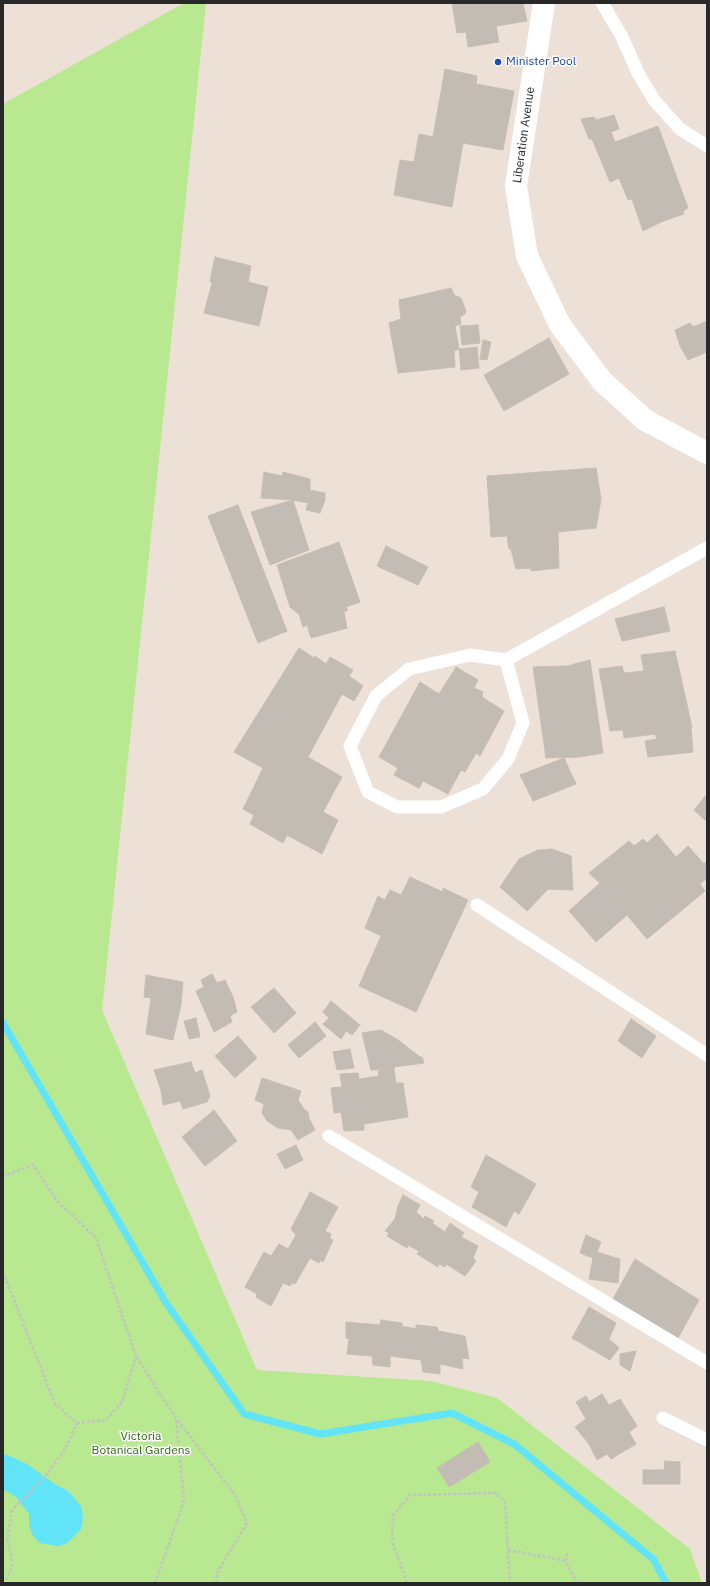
<!DOCTYPE html>
<style>
body{margin:0}
#map{position:relative;width:710px;height:1586px;overflow:hidden;background:#ece0d7;font-family:"IBM Plex Sans",sans-serif}
canvas{display:block}
.frame{position:absolute;inset:0;border:4px solid #282828;pointer-events:none}
</style>
<div id="map">
<canvas width="710" height="1586"></canvas>
<div class="frame"></div>
</div>
<script>
const ctx = document.querySelector('canvas').getContext('2d');
ctx.lineJoin = 'round';
function paint(path, color) {
  ctx.fillStyle = color;
  ctx.fill(path, 'evenodd');
}
function shape(rows) {
  const path = new Path2D();
  for (const r of rows) {
    path.moveTo(r[0], r[1]);
    for (let i = 2; i < r.length; i += 2) path.lineTo(r[i], r[i + 1]);
  }
  return path;
}
function stroke(path, color, width, dash) {
  ctx.strokeStyle = color;
  ctx.lineWidth = width;
  ctx.lineCap = dash ? 'butt' : 'round';
  ctx.setLineDash(dash || []);
  ctx.stroke(path);
}
function write(font, color, halo, rows, align = 'center') {
  ctx.font = font + ' "IBM Plex Sans",sans-serif';
  ctx.lineWidth = 3;
  ctx.setLineDash([]);
  ctx.textBaseline = 'middle';
  ctx.strokeStyle = halo;
  ctx.fillStyle = color;
  for (const [text, x, y, turn = 0] of rows) {
    ctx.save();
    ctx.translate(x, y);
    ctx.rotate((+turn || 0) * Math.PI / 180);
    ctx.textAlign = isNaN(turn) ? turn : align;
    if (halo) ctx.strokeText(text, 0, 0);
    ctx.fillText(text, 0, 0);
    ctx.restore();
  }
}
paint(shape([
 [184,3,206,3,102,1010,257,1370,431,1381,497,1398,690,1549,702,1583,3,1583,3,104]
]), '#b8e88f');
paint(shape([
 [5,1454,27,1464,56,1485,68,1491,81,1506,83,1517,81,1529,67,1543,58,1546,40,1543,33,1536,29,1525,29,1514,16,1497,3,1489,3,1455]
]), '#61e3f8');
stroke(shape([
 [3,1023,166,1303,244,1414,320,1434,452,1413,514,1444,653,1559,666,1583]
]), '#61e3f8', 7);
const building = shape([
 [452,3,523,3,527,21,496,26,499,42,468,47,466,32,457,33,452,3],
 [445,69,477,76,476,84,514,91,503,150,463,143,452,207,394,195,400,160,414,162,419,134,433,137,445,69],
 [614,115,619,129,611,132,615,142,658,126,688,208,683,211,684,214,661,222,643,231,632,199,628,200,619,178,610,182,592,139,589,139,581,119,594,117,596,120,614,115],
 [215,257,251,266,248,282,268,287,259,326,204,313,212,283,210,281,215,257],
 [451,288,454,295,461,298,466,311,465,314,460,317,461,324,455,326,459,349,454,351,455,367,398,373,389,323,401,319,399,300,451,288],
 [707,321,707,352,688,360,680,346,675,330,690,323,693,327,707,321],
 [478,325,480,343,462,345,460,326,478,325],
 [549,338,569,374,504,411,484,375,549,338],
 [483,340,491,342,487,360,480,359,483,340],
 [477,347,479,368,461,370,459,349,477,347],
 [596,468,601,499,596,528,558,532,559,568,531,571,531,568,516,569,511,549,509,549,507,536,491,537,487,476,596,468],
 [264,472,282,476,283,472,310,479,310,490,325,493,325,500,320,513,306,510,308,503,293,500,261,498,264,472],
 [293,500,309,550,270,565,251,512,293,500],
 [238,505,287,631,258,643,208,516,238,505],
 [339,542,360,602,346,607,348,610,344,612,347,628,311,638,307,625,303,627,299,614,290,607,277,565,339,542],
 [386,546,428,567,418,585,377,566,386,546],
 [664,607,670,631,622,641,615,619,664,607],
 [299,648,314,658,315,656,326,664,330,657,353,670,349,676,363,686,354,701,342,694,308,757,342,777,323,812,338,820,322,854,287,835,283,843,250,824,254,815,243,809,263,768,234,752,299,648],
 [675,651,692,727,691,728,693,752,648,757,645,741,657,739,655,734,624,738,623,730,610,731,599,669,622,666,624,673,644,671,641,655,675,651],
 [590,660,603,753,579,757,546,758,533,667,567,666,590,660],
 [456,667,478,680,474,688,483,692,482,697,504,711,480,756,476,753,465,772,461,770,448,794,423,781,419,788,394,775,398,768,379,757,420,682,439,694,456,667],
 [564,758,576,784,533,801,520,775,564,758],
 [707,794,707,822,694,810,707,794],
 [657,834,676,857,688,846,704,864,707,861,707,878,700,884,705,891,647,939,627,915,596,942,569,911,600,883,589,873,629,841,634,846,643,839,647,843,657,834],
 [552,849,571,856,573,890,548,889,527,911,500,887,519,859,538,850,552,849],
 [410,877,443,892,443,888,468,900,416,1012,359,986,381,936,365,928,378,896,385,900,390,890,401,895,410,877],
 [212,974,217,983,225,980,233,997,237,1012,230,1016,232,1022,214,1032,196,991,204,987,201,980,212,974],
 [146,975,183,982,181,1005,173,1040,146,1034,151,998,144,997,146,975],
 [274,988,296,1013,274,1033,251,1007,274,988],
 [331,1001,360,1025,352,1035,346,1031,341,1039,323,1024,329,1018,323,1012,331,1001],
 [196,1018,200,1037,189,1039,184,1021,196,1018],
 [631,1019,656,1036,642,1058,618,1041,631,1019],
 [315,1022,326,1036,299,1058,288,1045,315,1022],
 [381,1030,398,1040,420,1057,422,1057,424,1063,394,1067,394,1069,371,1070,362,1033,381,1030],
 [238,1036,257,1058,235,1078,215,1056,238,1036],
 [350,1049,354,1068,337,1070,333,1052,350,1049],
 [191,1062,195,1073,202,1070,210,1096,207,1102,183,1109,180,1101,163,1105,161,1090,154,1070,191,1062],
 [394,1069,396,1083,403,1083,408,1117,364,1124,364,1130,344,1131,341,1112,334,1113,331,1088,342,1087,340,1074,358,1073,359,1079,379,1076,378,1071,394,1069],
 [262,1078,301,1091,298,1100,304,1109,308,1112,309,1118,315,1130,298,1140,291,1130,278,1128,267,1121,262,1113,264,1104,255,1100,262,1078],
 [214,1110,237,1141,205,1166,182,1137,214,1110],
 [296,1145,303,1160,285,1169,277,1154,296,1145],
 [486,1155,536,1184,519,1214,514,1211,506,1227,472,1207,479,1192,471,1187,486,1155],
 [310,1192,338,1207,325,1231,331,1234,330,1239,333,1240,323,1262,320,1260,319,1263,310,1258,295,1284,292,1283,290,1286,283,1283,271,1306,256,1297,257,1294,245,1287,264,1252,271,1256,279,1244,288,1249,296,1235,291,1229,310,1192],
 [403,1195,420,1205,416,1212,424,1219,425,1216,434,1221,432,1223,445,1232,450,1223,464,1233,461,1237,478,1246,473,1258,476,1261,465,1276,446,1264,445,1267,439,1264,438,1267,417,1254,419,1251,408,1245,407,1248,387,1236,389,1233,385,1231,395,1219,398,1206,403,1195],
 [586,1235,601,1242,597,1252,620,1259,618,1283,589,1279,593,1258,580,1253,586,1235],
 [635,1259,699,1300,678,1338,613,1299,635,1259],
 [589,1307,616,1323,609,1339,619,1348,610,1360,572,1338,589,1307],
 [381,1320,402,1323,402,1326,416,1329,416,1325,437,1327,438,1331,465,1336,469,1359,462,1358,463,1369,440,1364,440,1374,423,1372,421,1360,390,1356,390,1367,373,1365,372,1356,347,1354,349,1339,346,1338,346,1322,380,1325,381,1320],
 [636,1351,630,1371,620,1365,620,1354,636,1351],
 [602,1394,609,1405,620,1399,637,1426,629,1432,636,1444,611,1459,607,1454,597,1460,589,1444,575,1427,586,1419,576,1402,586,1396,589,1402,602,1394],
 [478,1442,490,1462,449,1487,437,1468,478,1442],
 [665,1461,680,1462,680,1484,643,1484,643,1470,664,1470,665,1461]
]);
paint(building, '#c3bcb4');
stroke(building, '#c7bdb1', 1);
stroke(shape([
 [3,1176,33,1165,58,1202,96,1238,136,1356,176,1418,235,1495,247,1523,218,1571,216,1583],
 [3,1272,55,1404,77,1423,65,1449,46,1475,12,1510,7,1539,13,1563,5,1583],
 [77,1423,106,1420,122,1402,136,1356],
 [508,1550,566,1561],
 [567,1553,566,1561,577,1583],
 [155,1583,184,1501,176,1418],
 [407,1583,392,1541,393,1515,410,1495,496,1493,505,1502,510,1583]
]), '#c3c3c3', 2.5, [3, 2]);
stroke(shape([
 [602,3,621,35,638,73,654,100,680,129,707,146],
 [506,660,523,723,508,759,483,789,441,807,397,807,368,792,350,746,376,696,409,669,470,655,506,660,707,548],
 [477,905,707,1055],
 [329,1136,707,1363],
 [663,1418,707,1440]
]), '#fff', 13);
stroke(shape([
 [544,3,516,186,527,256,560,325,602,381,645,420,707,453]
]), '#fff', 22);
for (const [x, y, r, color] of [
 [498,62,4,"#1a4fb4"]
]) {
  const dot = new Path2D();
  dot.arc(x, y, r, 0, 2 * Math.PI);
  ctx.fillStyle = color;
  ctx.fill(dot);
  stroke(dot, '#fff', 1.5);
}
write('12px', '#164399', '#fff', [
 ["Minister Pool",506,62]
], 'left');
write('12px', '#282828', '#fff', [
 ["Liberation Avenue",524,135,-82]
]);
write('12px', '#306913', '#fff', [
 ["Victoria",141,1437],
 ["Botanical Gardens",141,1451]
]);
</script>
